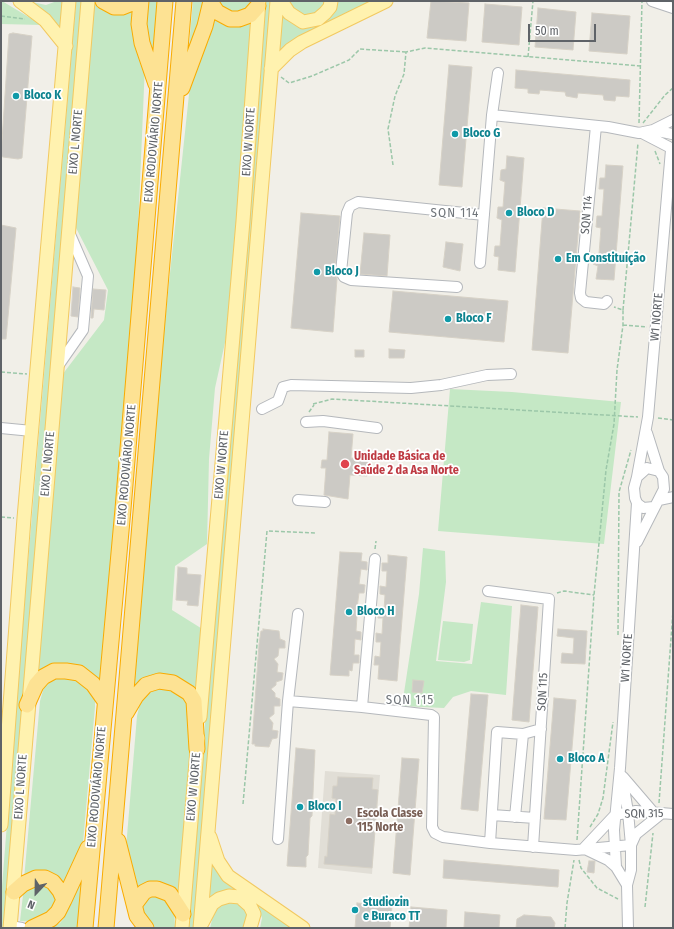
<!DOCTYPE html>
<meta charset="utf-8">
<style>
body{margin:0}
#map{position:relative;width:674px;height:929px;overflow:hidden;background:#f1efe8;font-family:"Fira Sans Condensed",sans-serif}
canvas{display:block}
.frame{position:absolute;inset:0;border:2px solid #5f6368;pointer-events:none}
.north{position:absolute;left:16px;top:873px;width:40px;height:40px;-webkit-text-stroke:3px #fff;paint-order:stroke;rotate:202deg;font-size:11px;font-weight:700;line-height:16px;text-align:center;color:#5f6368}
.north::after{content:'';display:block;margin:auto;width:14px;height:18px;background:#5f6368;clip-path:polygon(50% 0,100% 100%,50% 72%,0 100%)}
.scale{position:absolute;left:528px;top:24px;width:68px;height:18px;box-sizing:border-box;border:2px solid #5f6368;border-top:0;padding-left:5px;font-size:12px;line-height:14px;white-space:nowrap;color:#5f6368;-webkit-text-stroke:3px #fff;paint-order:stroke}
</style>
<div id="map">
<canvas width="674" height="929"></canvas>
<div class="frame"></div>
<div class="north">N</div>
<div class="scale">50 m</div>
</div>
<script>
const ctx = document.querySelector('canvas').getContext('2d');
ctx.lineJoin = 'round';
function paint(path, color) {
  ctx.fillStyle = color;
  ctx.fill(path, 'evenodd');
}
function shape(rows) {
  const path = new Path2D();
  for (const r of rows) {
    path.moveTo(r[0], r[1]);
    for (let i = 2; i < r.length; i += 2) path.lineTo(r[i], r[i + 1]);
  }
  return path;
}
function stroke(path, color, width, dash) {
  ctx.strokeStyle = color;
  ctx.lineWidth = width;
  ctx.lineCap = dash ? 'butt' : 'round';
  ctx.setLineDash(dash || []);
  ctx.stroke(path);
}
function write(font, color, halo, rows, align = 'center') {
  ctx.font = font + ' "Fira Sans Condensed",sans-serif';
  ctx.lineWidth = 3.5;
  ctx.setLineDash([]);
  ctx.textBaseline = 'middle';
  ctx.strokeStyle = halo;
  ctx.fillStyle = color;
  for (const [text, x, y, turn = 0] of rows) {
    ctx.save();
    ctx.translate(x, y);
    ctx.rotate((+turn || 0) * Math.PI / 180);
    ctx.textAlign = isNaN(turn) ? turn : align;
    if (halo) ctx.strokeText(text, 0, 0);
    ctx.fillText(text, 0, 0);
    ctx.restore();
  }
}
paint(shape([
 [325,771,380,775,372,874,318,868]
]), '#e1ded6');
paint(shape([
 [2,1,42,25,1,24],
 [27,1,46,5,57,1,66,1,63,39,51,16],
 [76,1,83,1,6,928,1,928,1,899,25,597],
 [93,1,133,7,145,64,137,254,103,681,83,667,65,663,50,666,36,677,62,375,104,320,108,290,74,224],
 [148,1,158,1,154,55,149,44,146,23],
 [193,1,206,1,188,58],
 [216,1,254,1,247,13,229,15],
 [265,1,272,1,195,928,188,928],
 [289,1,328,1,327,5,309,18,291,9],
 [336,1,379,1,277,59,282,7,301,26,310,28,321,23],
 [215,14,254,17,226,338,215,388,209,459,207,544,175,566,172,610,204,630,197,695,187,684,134,689,164,330,190,85,198,60,208,42],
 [450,389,512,392,621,402,604,544,438,531],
 [423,548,445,551,446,582,436,661,472,664,481,602,512,606,506,695,471,691,453,697,444,708,402,706,419,594],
 [443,621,473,624,470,660,464,662,438,660],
 [57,676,77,677,95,692,95,707,83,843,66,890,24,879,40,701,44,687,49,681],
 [166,685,186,697,190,750,180,899,179,895,136,896,126,848,137,716,141,699,147,693],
 [90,848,81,928,51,927,60,923,64,918],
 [212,859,297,928,260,928,262,918,258,908,249,896,237,890,226,892,208,903],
 [36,881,57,891,56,911,35,922,20,921,23,895,26,888],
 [151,892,174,905,175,928,155,928,147,923,142,916,142,901],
 [229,898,247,907,249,928,210,928,215,908]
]), '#c5e8c5');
const building = shape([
 [431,1,469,3,466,41,427,38,431,1],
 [485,4,522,7,519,45,482,42,485,4],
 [538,8,576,12,573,50,535,47,538,8],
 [592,13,630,16,627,54,589,51,592,13],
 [13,33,32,36,22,158,18,159,3,157,1,156,9,34,13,33],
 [449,65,472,67,462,187,439,185,449,65],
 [516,70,630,80,629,97,616,96,615,101,604,100,603,95,578,93,577,98,566,96,565,92,540,90,539,94,528,93,528,89,515,88,516,70],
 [507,156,524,158,515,272,498,270,499,257,494,256,495,246,500,246,502,220,497,218,498,207,503,207,505,182,500,180,501,170,506,169,507,156],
 [606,165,623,166,614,280,596,279,598,266,593,264,594,254,599,254,601,228,596,227,597,216,602,216,604,189,599,189,600,178,605,178,606,165],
 [543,208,580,211,568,353,532,350,543,208],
 [301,213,340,216,335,271,337,279,333,332,291,328,301,213],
 [1,225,16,228,6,339,1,339,1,225],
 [364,233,390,235,387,276,360,274,364,233],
 [446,242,463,244,460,271,443,267,446,242],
 [73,287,80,288,78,317,71,316,73,287],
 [93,289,106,290,104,310,94,309,93,318,91,318,93,289],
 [393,291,508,301,504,342,389,332,393,291],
 [389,349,405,350,404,358,389,358,389,349],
 [355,350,364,350,364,357,355,357,355,350],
 [329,432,353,434,351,458,368,459,367,476,350,475,348,499,324,495,326,468,321,468,322,460,327,460,329,432],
 [340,552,362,553,361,561,367,562,367,570,361,569,359,584,365,585,364,593,359,593,357,608,363,608,363,616,357,616,356,631,361,632,361,640,355,639,354,655,359,655,359,663,353,663,352,671,349,670,349,676,330,675,340,552],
 [388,555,407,557,397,681,378,679,379,665,374,665,375,656,380,657,381,642,376,642,376,633,382,634,383,618,378,618,379,610,384,610,385,595,380,594,380,586,386,587,387,571,382,571,382,563,388,563,388,555],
 [178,567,187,568,187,574,201,575,198,606,187,605,188,601,176,600,178,567],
 [521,605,538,607,529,722,512,720,521,605],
 [263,629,279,631,280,639,285,641,285,648,279,648,278,656,274,659,278,664,277,672,283,673,282,680,276,682,276,685,271,689,275,693,275,697,280,699,280,706,274,706,274,714,269,718,273,723,272,730,278,731,277,738,272,739,269,747,255,746,255,744,252,744,259,644,261,631,263,631,263,629],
 [558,629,587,631,585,664,561,663,562,653,573,654,574,638,557,636,558,629],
 [413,680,424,681,422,693,412,692,413,680],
 [471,694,488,695,478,811,461,809,471,694],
 [554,698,576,700,566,820,544,819,554,698],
 [296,748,315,750,312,816,310,818,308,855,306,857,306,867,287,866,296,748],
 [402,758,419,759,410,875,393,873,402,758],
 [338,777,373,778,372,789,378,790,372,868,324,864,325,856,327,857,330,814,335,815,336,799,332,798,333,786,337,786,338,777],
 [444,860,559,870,558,887,443,878,444,860],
 [589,861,595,861,594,873,587,872,589,861],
 [357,903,392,906,390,928,355,928,357,903],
 [411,907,447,910,446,928,409,928,411,907],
 [465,912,500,915,499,928,464,928,465,912],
 [524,915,551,917,555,923,554,928,516,928,517,919,524,915]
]);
paint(building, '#cccac5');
stroke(building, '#d6d1c6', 1);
const minor = shape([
 [652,1,673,8],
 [492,115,608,127,639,133,653,130,672,134],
 [596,126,580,293,581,298,586,302,604,304,607,301],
 [653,130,673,120],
 [642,133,669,147],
 [480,263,492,115,498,73],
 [457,287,351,280,344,277,341,272,347,213,350,206,358,202,484,215],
 [58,366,83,330,88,276,69,232],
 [262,409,278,401,283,387,291,385,411,388,441,385,487,375,511,374],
 [306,422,323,421,377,428],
 [1,428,32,431],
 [647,433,659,471],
 [637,477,648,417,671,150],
 [298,500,325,502],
 [660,500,673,497],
 [637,542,664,489,663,477,659,471,647,468,637,477,634,488,635,498,637,503,643,508,654,507],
 [488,591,549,599,533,847],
 [288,701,362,707,431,715,434,717,432,827,435,833,443,837,490,843,576,850,631,845,636,834,662,813],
 [362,707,375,559],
 [622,776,628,812,631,845,631,870,627,885,628,928],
 [623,777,653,812],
 [492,815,535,818],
 [515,817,523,734],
 [278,839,288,701,298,614],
 [490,843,497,732,523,734,541,729],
 [584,848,615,815,636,811,673,814],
 [585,849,608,860,616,867],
 [627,885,616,867,614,830,620,768,637,503],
 [16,927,22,928]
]);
const major = shape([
 [20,1,45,20,66,46],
 [281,1,289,13,303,22,318,19,325,13,330,7,331,1],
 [271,69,290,50,302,42,386,1],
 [200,717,243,221,259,1],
 [1,825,24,518,69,1],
 [210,837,218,861,228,876,303,928],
 [202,923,212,904,219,899,229,896,240,897,250,906,254,914,250,928],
 [10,928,88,1],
 [182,928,198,738],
 [200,928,277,1]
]);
const highway = shape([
 [103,1,114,7,122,7,137,1],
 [141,1,139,24,142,43,156,84],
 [211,3,217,12,230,19,239,19,250,15,258,6],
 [182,88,205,26,211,1],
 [27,705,36,685,43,677,54,671,66,671,79,673,93,684,105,701],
 [126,713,136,696,146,685,159,681,173,683,189,693,194,701,197,749],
 [118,841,137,916,146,928],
 [14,892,23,884,36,878,45,878,53,882,60,891,64,900,58,912,51,919,32,928],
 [64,900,88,848],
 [135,904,144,892,150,889,157,889,170,894,183,914],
 [85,928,123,509,165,1],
 [106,928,184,1]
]);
stroke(minor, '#b5b8bc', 12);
stroke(major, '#f2c960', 15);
stroke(highway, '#f9ab00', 17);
stroke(shape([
 [1,16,25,19],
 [528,57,533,1],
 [281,77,289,83,312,76,349,60,360,49,406,52],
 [639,123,642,1],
 [643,123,665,95,673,88],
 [655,151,660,164],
 [393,165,388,129,395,96,404,74,406,52,425,48,641,66],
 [623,310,638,143],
 [623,325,647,327],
 [1,372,27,374],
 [313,404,332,399,638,417],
 [309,412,314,405],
 [658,418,673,420],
 [1,517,14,518],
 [375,549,376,541],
 [557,593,564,591,594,595],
 [618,635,619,492,631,450],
 [659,803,673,611],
 [243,804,267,531,315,533],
 [590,827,598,814,603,798,613,722],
 [577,840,594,595,606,470,614,424,617,370,623,325,623,310,614,307],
 [579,860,581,868,597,888,618,899],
 [645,907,653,833],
 [565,928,567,903,574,860]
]), '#9cc7a9', 1.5, [4, 2]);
stroke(minor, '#fff', 10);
stroke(major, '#fff2af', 13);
stroke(highway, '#fde293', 15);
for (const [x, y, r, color] of [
 [16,96,4,"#0f9aa8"],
 [455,134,4,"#0f9aa8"],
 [509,213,4,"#0f9aa8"],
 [558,259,4,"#0f9aa8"],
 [317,272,4,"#0f9aa8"],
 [448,319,4,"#0f9aa8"],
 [345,464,5,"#e0444e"],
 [349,612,4,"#0f9aa8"],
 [560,759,4,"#0f9aa8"],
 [300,807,4,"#0f9aa8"],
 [349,821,4,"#8d6e63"],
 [355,910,4,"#0f9aa8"]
]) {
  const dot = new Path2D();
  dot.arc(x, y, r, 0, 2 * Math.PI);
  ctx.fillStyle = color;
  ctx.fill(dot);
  stroke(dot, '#fff', 1.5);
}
write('bold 12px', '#0d838f', '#fff', [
 ["Bloco K",24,96],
 ["Bloco G",463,134],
 ["Bloco D",517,213],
 ["Em Constituição",566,259],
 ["Bloco J",325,272],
 ["Bloco F",456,319],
 ["Bloco H",357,612],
 ["Bloco A",568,759],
 ["Bloco I",308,807],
 ["studiozin",363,903],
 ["e Buraco TT",363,917]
], 'left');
write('12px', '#5f6368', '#fff', [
 ["EIXO L NORTE",76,142,-85],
 ["EIXO RODOVIÁRIO NORTE",154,142,-85],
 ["EIXO W NORTE",249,142,-86],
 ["SQN 114",587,215,-85],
 ["W1 NORTE",657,317,-85],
 ["EIXO L NORTE",48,464,-85],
 ["EIXO RODOVIÁRIO NORTE",127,465,-85],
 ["EIXO W NORTE",222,465,-85],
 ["W1 NORTE",627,658,-86],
 ["SQN 115",543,692,-87],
 ["EIXO L NORTE",21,787,-86],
 ["EIXO RODOVIÁRIO NORTE",97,787,-85],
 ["EIXO W NORTE",194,787,-85],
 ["SQN 315",644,814,-1]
]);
write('bold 12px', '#be3a42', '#fff', [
 ["Unidade Básica de",354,457],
 ["Saúde 2 da Asa Norte",354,471]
], 'left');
write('bold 12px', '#785e54', '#fff', [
 ["Escola Classe",357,814],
 ["115 Norte",357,828]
], 'left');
ctx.letterSpacing = '1px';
write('13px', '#70757a', '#fff', [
 ["SQN 114",455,213],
 ["SQN 115",410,700]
]);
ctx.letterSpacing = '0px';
</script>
